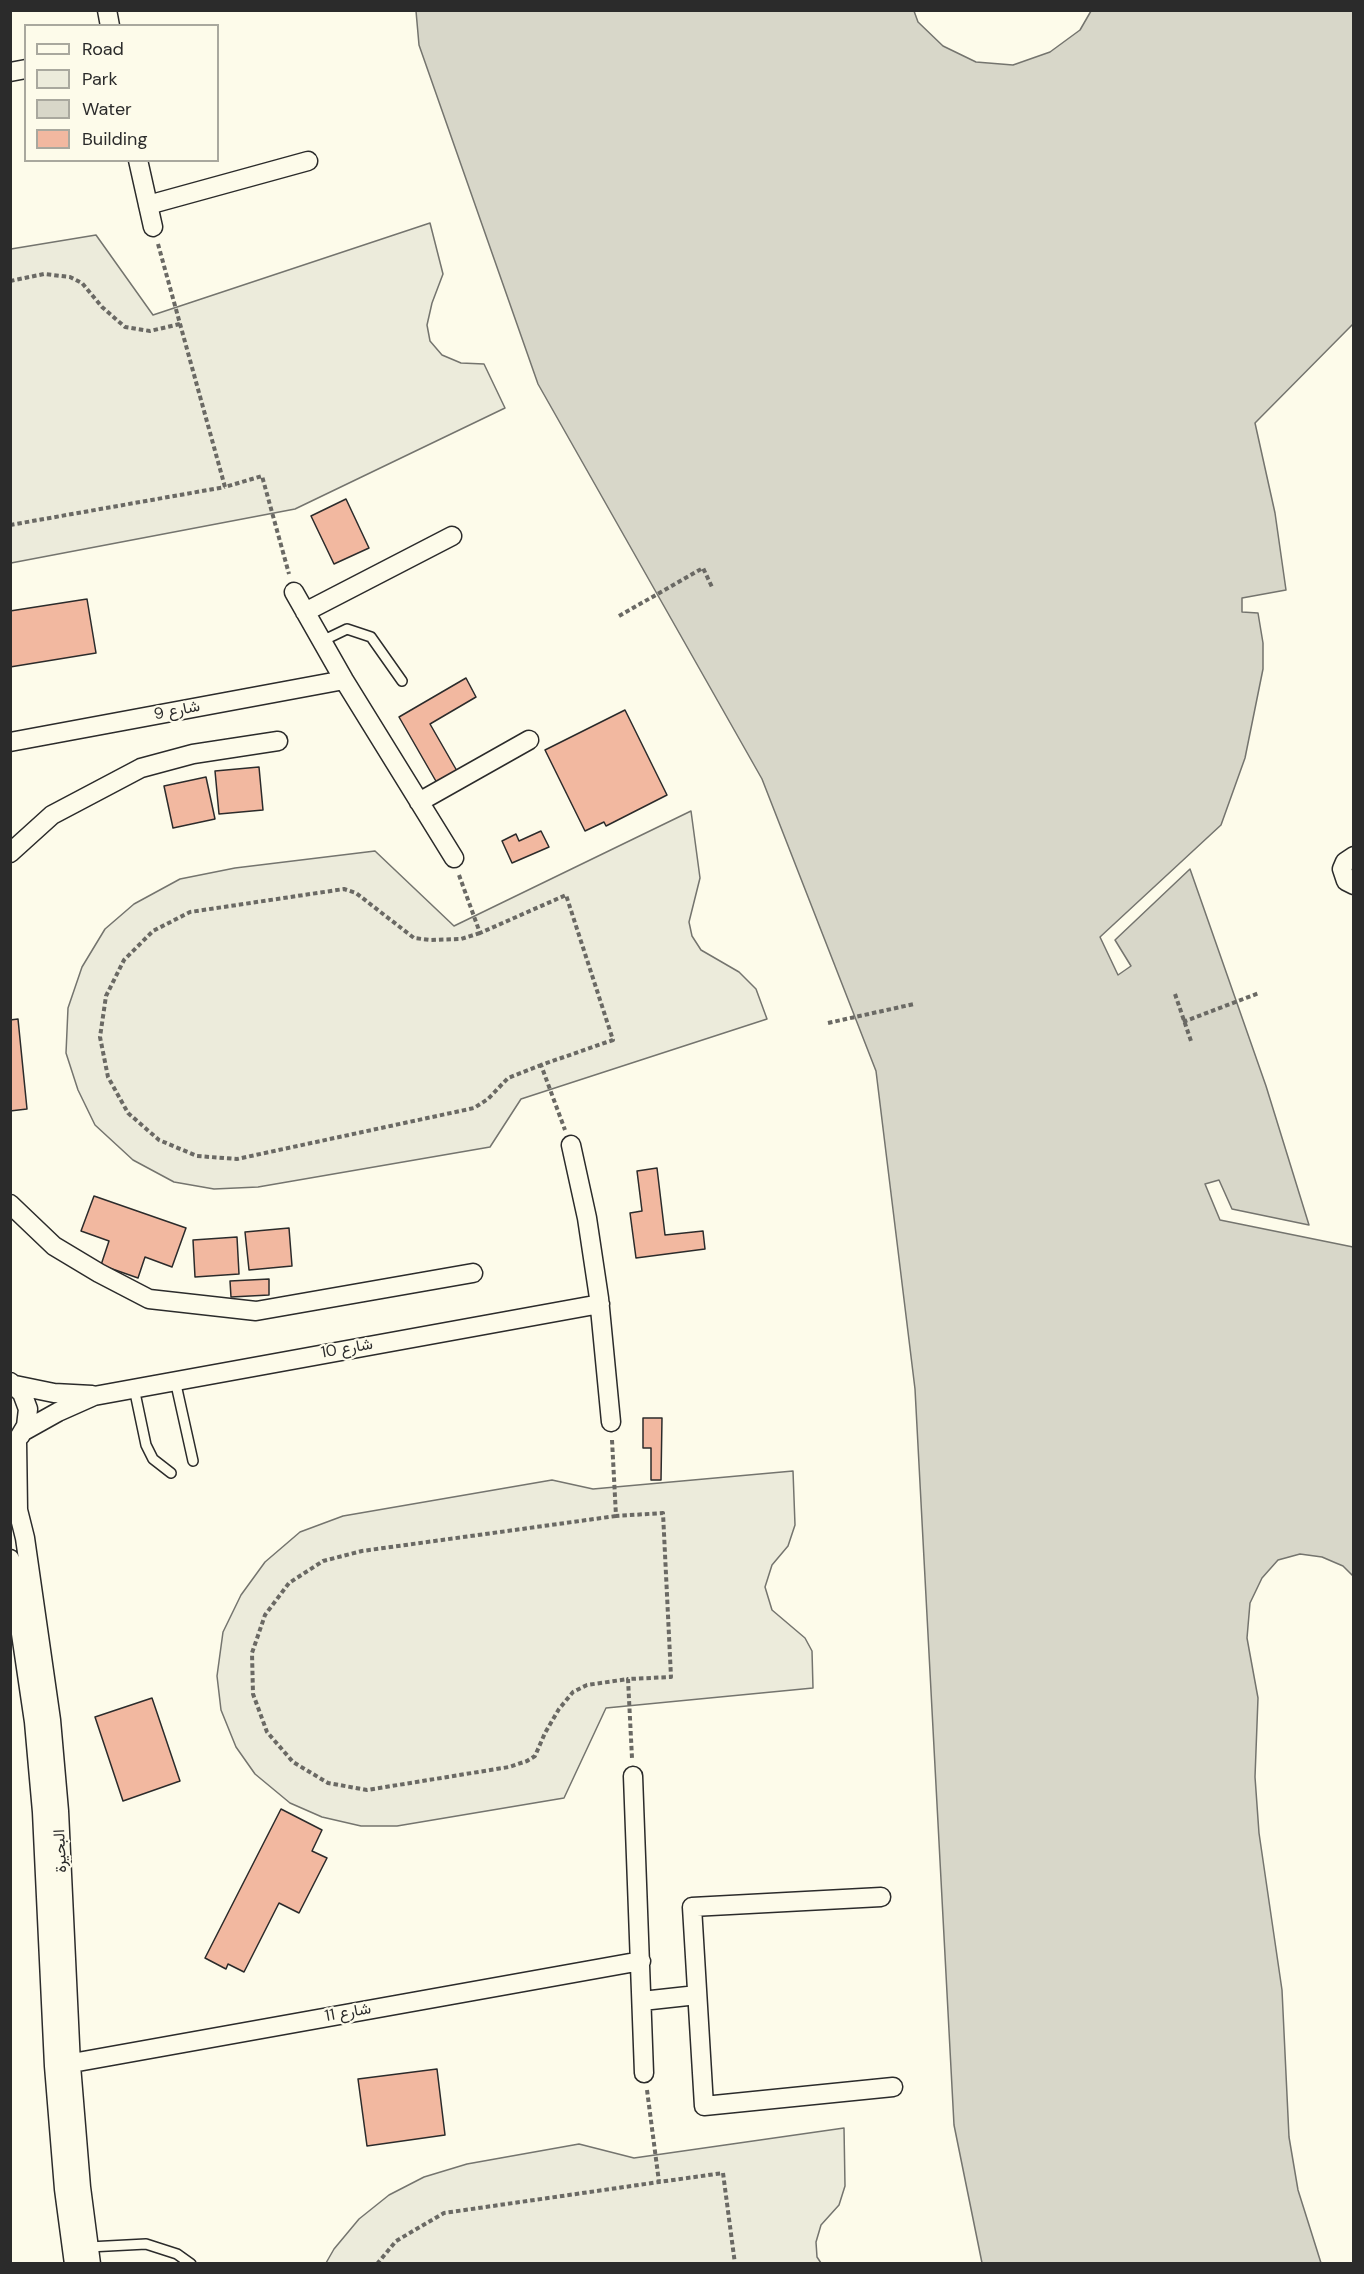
<!DOCTYPE html>
<meta charset="utf-8">
<style>
body{margin:0}
#map{position:relative;width:1364px;height:2274px;overflow:hidden;background:#fdfbea;font-family:"DM Sans",sans-serif}
canvas{display:block}
.frame{position:absolute;inset:0;border:12px solid #2b2b2b;pointer-events:none}
.legend{position:absolute;left:24px;top:24px;width:195px;height:138px;box-sizing:border-box;background:#fdfbea;border:2px solid #a9a89e;margin:0;padding:8px 10px;list-style:none;font-size:18px;color:#2b2b2b}
.legend li{display:flex;align-items:center;gap:12px;height:30px}
.legend b{width:30px;border:2px solid #a9a89e}
</style>
<div id="map">
<canvas width="1364" height="2274"></canvas>
<div class="frame"></div>
<ul class="legend">
<li><b style="height:8px;background:#fdfbea"></b>Road</li>
<li><b style="height:16px;background:#ecebdb"></b>Park</li>
<li><b style="height:16px;background:#d8d7c9"></b>Water</li>
<li><b style="height:16px;background:#f2b8a0"></b>Building</li>
</ul>
</div>
<script>
const ctx = document.querySelector('canvas').getContext('2d');
ctx.lineJoin = 'round';
function paint(path, color) {
  ctx.fillStyle = color;
  ctx.fill(path, 'evenodd');
}
function shape(rows) {
  const path = new Path2D();
  for (const r of rows) {
    path.moveTo(r[0], r[1]);
    for (let i = 2; i < r.length; i += 2) path.lineTo(r[i], r[i + 1]);
  }
  return path;
}
function stroke(path, color, width, dash) {
  ctx.strokeStyle = color;
  ctx.lineWidth = width;
  ctx.lineCap = dash ? 'butt' : 'round';
  ctx.setLineDash(dash || []);
  ctx.stroke(path);
}
function write(font, color, halo, rows, align = 'center') {
  ctx.font = font + ' "DM Sans",Vazirmatn,sans-serif';
  ctx.lineWidth = 4.5;
  ctx.setLineDash([]);
  ctx.textBaseline = 'middle';
  ctx.strokeStyle = halo;
  ctx.fillStyle = color;
  for (const [text, x, y, turn = 0] of rows) {
    ctx.save();
    ctx.translate(x, y);
    ctx.rotate((+turn || 0) * Math.PI / 180);
    ctx.textAlign = isNaN(turn) ? turn : align;
    if (halo) ctx.strokeText(text, 0, 0);
    ctx.fillText(text, 0, 0);
    ctx.restore();
  }
}
const green = shape([
 [430,223,443,274,432,303,427,325,430,341,442,355,461,363,484,364,505,408,295,509,11,563,11,249,96,235,153,315,430,223],
 [691,811,700,878,689,922,692,936,701,950,739,972,756,989,767,1019,521,1099,490,1147,258,1187,214,1189,174,1182,133,1160,95,1125,78,1090,66,1053,68,1008,82,967,105,929,134,904,180,879,235,868,375,851,454,926,691,811],
 [793,1471,795,1525,788,1546,772,1565,765,1587,772,1610,805,1638,812,1651,813,1688,606,1708,564,1798,397,1826,361,1826,322,1817,290,1803,255,1774,236,1747,221,1710,217,1676,223,1632,241,1595,265,1562,300,1532,343,1516,552,1480,593,1489,793,1471],
 [844,2128,845,2186,839,2205,821,2225,816,2242,817,2257,821,2263,326,2263,334,2249,359,2219,389,2195,424,2177,467,2164,579,2144,634,2158,844,2128]
]);
paint(green, '#ecebdb');
stroke(green, '#74746e', 1.5);
const water = shape([
 [416,11,914,11,918,22,943,46,976,62,1013,65,1050,52,1080,30,1091,11,1353,11,1353,324,1255,423,1275,513,1286,590,1242,598,1242,612,1258,613,1263,643,1263,669,1245,758,1221,825,1100,937,1118,975,1131,966,1115,940,1190,869,1266,1086,1309,1225,1232,1209,1219,1180,1205,1184,1220,1220,1353,1247,1353,1576,1343,1566,1322,1557,1300,1554,1278,1560,1262,1578,1250,1603,1247,1638,1258,1698,1255,1777,1259,1833,1282,1990,1289,2137,1298,2190,1321,2263,982,2263,954,2125,915,1389,876,1071,762,779,538,384,419,45,416,11]
]);
paint(water, '#d8d7c9');
stroke(water, '#74746e', 1.5);
const building = shape([
 [346,499,369,548,334,564,311,516,346,499],
 [87,599,96,653,10,667,10,611,87,599],
 [466,678,476,697,430,724,457,771,437,783,399,717,466,678],
 [625,710,667,795,606,826,604,822,585,831,545,750,625,710],
 [259,767,263,810,219,814,215,771,259,767],
 [206,777,215,819,173,828,164,786,206,777],
 [541,831,549,847,512,863,502,841,516,834,519,841,541,831],
 [18,1019,27,1109,10,1111,10,1020,18,1019],
 [657,1168,665,1235,703,1231,705,1249,636,1258,630,1213,642,1211,637,1171,657,1168],
 [94,1196,186,1228,172,1267,145,1257,138,1278,101,1265,109,1241,81,1231,94,1196],
 [289,1228,292,1266,249,1270,245,1232,289,1228],
 [237,1237,239,1274,195,1277,193,1240,237,1237],
 [269,1279,269,1295,231,1297,230,1281,269,1279],
 [643,1418,662,1418,661,1480,651,1480,651,1448,643,1448,643,1418],
 [152,1698,180,1781,123,1801,95,1717,152,1698],
 [281,1809,322,1830,312,1851,327,1858,299,1913,279,1903,244,1972,228,1964,226,1969,205,1958,281,1809],
 [437,2069,445,2135,367,2146,358,2079,437,2069]
]);
paint(building, '#f2b8a0');
stroke(building, '#2b2b2b', 1.5);
const service = shape([
 [322,641,347,629,371,637,402,681],
 [175,1380,193,1461],
 [134,1388,146,1445,153,1459,171,1473],
 [89,2247,146,2244,177,2254,191,2264]
]);
const minor = shape([
 [107,10,110,26],
 [10,72,26,69],
 [138,160,153,227],
 [148,205,308,161],
 [294,592,344,680,454,858],
 [305,612,452,536],
 [10,742,344,680],
 [419,802,529,740],
 [10,853,52,815,141,768,193,754,278,741],
 [1354,856,1345,862,1342,869,1346,881,1354,885],
 [571,1145,587,1218,599,1298,611,1422],
 [10,1204,54,1246,99,1273,149,1299,256,1311,473,1273],
 [10,1382,22,1393,28,1409,26,1426,20,1436],
 [15,1385,54,1393,92,1395],
 [24,1431,58,1412,94,1396,600,1304],
 [17,1441,18,1510,25,1538,51,1720,59,1811,71,2065,81,2187,91,2264],
 [10,1559,34,1722,42,1812,54,2066,64,2189,74,2264],
 [633,1776,644,2073],
 [881,1897,692,1907,704,2106,893,2087],
 [642,2001,697,1995],
 [61,2065,641,1961]
]);
stroke(service, '#2b2b2b', 12);
stroke(minor, '#2b2b2b', 21);
stroke(shape([
 [158,244,225,487,262,476,289,574],
 [10,281,44,274,70,277,82,283,102,307,125,327,150,331,180,324],
 [10,525,225,487],
 [619,616,703,568,712,587],
 [459,875,480,933,566,895,613,1040,541,1065,565,1130],
 [480,933,461,939,430,940,414,938,356,893,344,889,190,912,153,931,124,960,106,996,100,1037,108,1077,128,1113,159,1140,197,1156,237,1159,474,1108,488,1099,508,1078,541,1065],
 [1175,994,1191,1041],
 [1183,1022,1259,993],
 [828,1023,914,1004],
 [612,1440,616,1516,663,1513,671,1677,628,1679,632,1758],
 [616,1516,362,1551,323,1561,289,1583,265,1615,252,1653,253,1694,267,1732,293,1762,328,1783,367,1790,509,1767,527,1761,535,1756,545,1733,559,1709,573,1692,587,1685,628,1679],
 [647,2090,659,2182,723,2173,735,2264],
 [377,2264,396,2241,444,2213,659,2182]
]), '#6a6964', 4, [4.5, 3]);
stroke(service, '#fdfbea', 9);
stroke(minor, '#fdfbea', 18);
write('16px', '#2b2b2b', '#fdfbea', [
 ["شارع 9",177,711,-11],
 ["شارع 10",347,1349,-10],
 ["البحيرة",61,1851,-93],
 ["شارع 11",348,2013,-10]
]);
</script>
